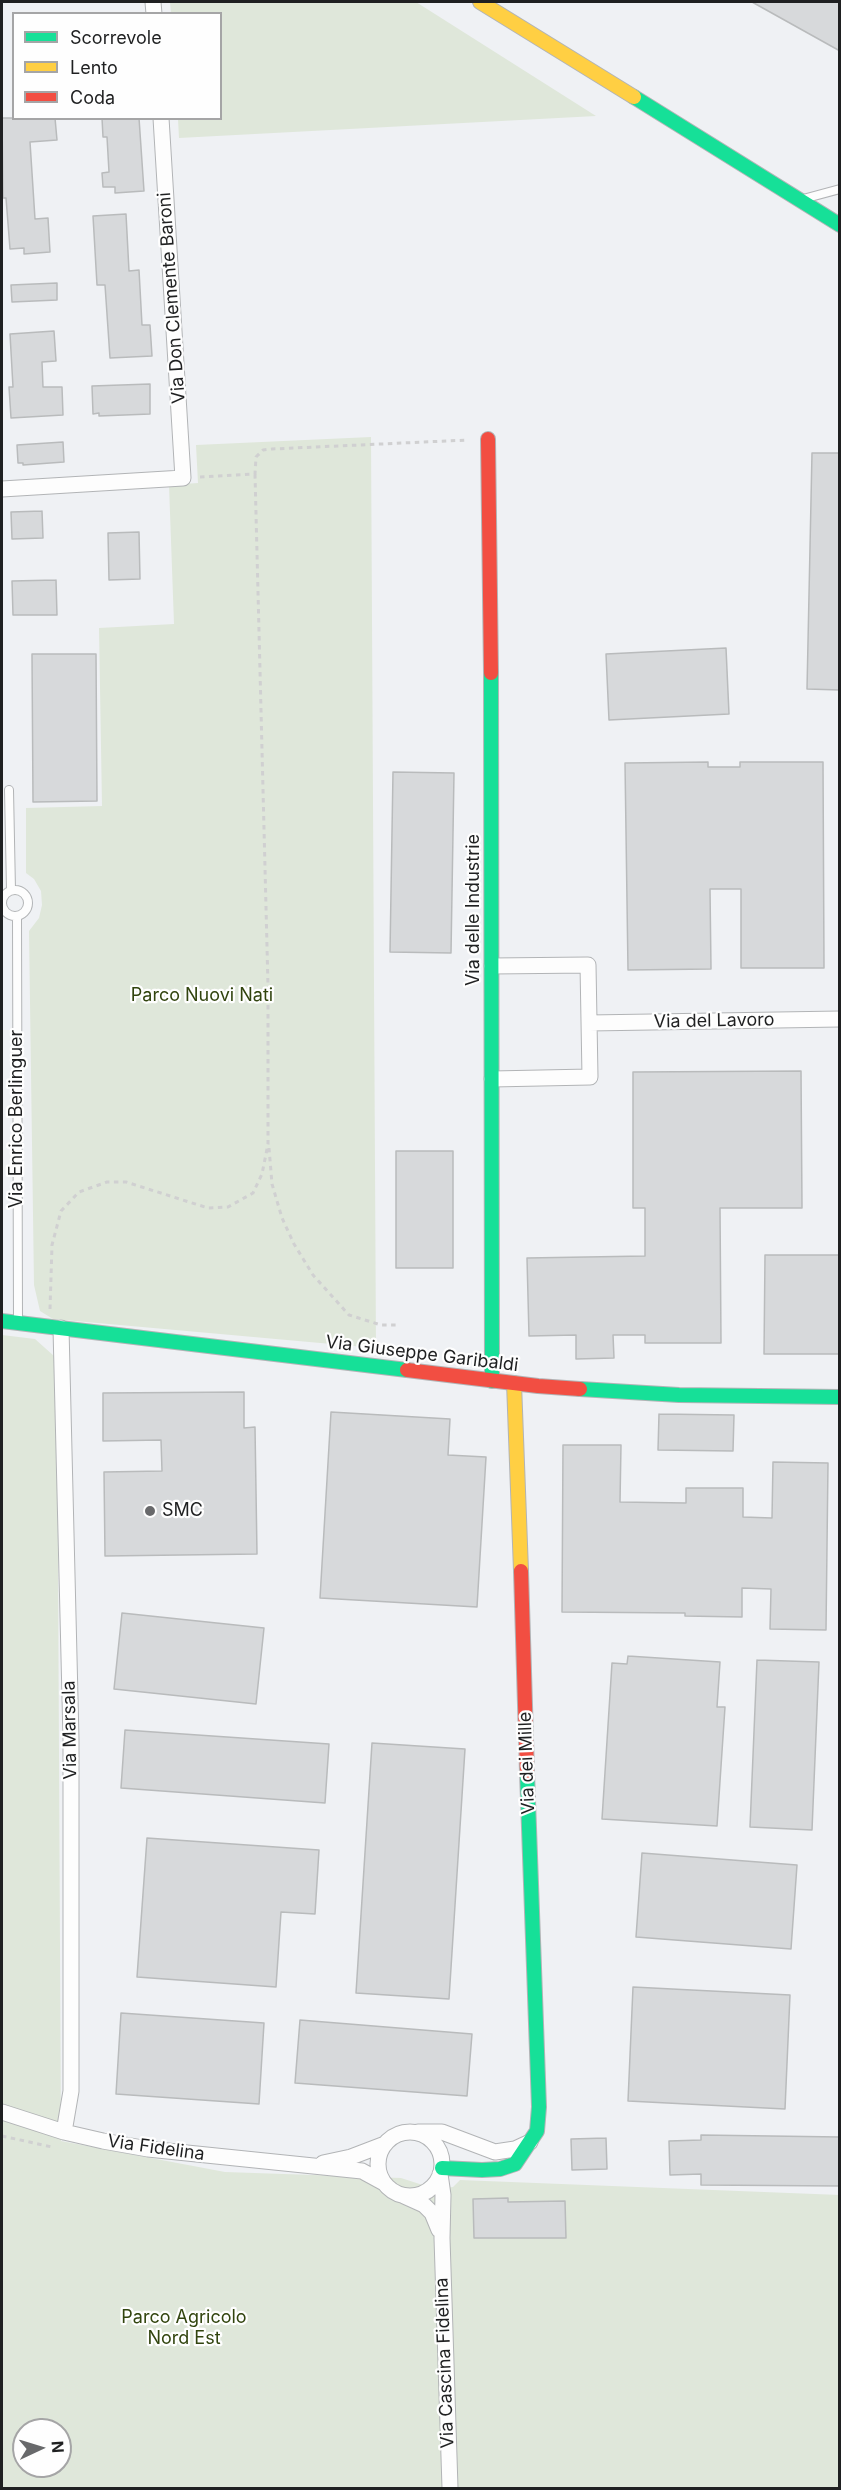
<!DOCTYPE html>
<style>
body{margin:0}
#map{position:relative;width:841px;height:2490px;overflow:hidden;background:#eff1f4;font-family:Inter,sans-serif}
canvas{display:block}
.frame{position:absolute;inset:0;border:3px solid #1f2021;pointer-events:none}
.legend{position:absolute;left:12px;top:12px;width:210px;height:108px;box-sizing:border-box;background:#fefefe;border:2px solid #a5a5a6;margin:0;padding:8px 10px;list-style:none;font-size:18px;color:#1f2021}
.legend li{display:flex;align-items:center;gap:12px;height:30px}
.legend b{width:30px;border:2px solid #a5a5a6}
.north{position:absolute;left:12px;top:2418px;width:60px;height:60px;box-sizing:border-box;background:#fefefe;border:2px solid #a5a5a6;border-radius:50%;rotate:86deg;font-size:16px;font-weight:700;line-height:24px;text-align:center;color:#1f2021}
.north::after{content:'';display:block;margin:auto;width:21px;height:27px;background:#68696b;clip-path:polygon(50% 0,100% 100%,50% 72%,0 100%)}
</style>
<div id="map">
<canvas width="841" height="2490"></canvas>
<div class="frame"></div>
<ul class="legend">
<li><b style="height:8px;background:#16e098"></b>Scorrevole</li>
<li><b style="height:8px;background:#ffcf43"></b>Lento</li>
<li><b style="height:8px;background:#f24e42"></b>Coda</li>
</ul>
<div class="north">N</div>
</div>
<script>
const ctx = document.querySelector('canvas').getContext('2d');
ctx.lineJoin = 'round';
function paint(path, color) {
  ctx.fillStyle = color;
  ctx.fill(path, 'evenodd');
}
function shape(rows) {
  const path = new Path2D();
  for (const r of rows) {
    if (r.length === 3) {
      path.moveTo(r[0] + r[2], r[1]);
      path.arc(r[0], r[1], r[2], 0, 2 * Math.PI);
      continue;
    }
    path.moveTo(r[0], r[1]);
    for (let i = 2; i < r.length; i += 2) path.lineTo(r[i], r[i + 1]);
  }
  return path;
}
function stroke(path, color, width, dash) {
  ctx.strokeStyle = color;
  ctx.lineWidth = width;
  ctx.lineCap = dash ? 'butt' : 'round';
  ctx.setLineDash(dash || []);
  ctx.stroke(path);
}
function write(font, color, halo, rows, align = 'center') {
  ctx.font = font + ' Inter,sans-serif';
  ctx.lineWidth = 4.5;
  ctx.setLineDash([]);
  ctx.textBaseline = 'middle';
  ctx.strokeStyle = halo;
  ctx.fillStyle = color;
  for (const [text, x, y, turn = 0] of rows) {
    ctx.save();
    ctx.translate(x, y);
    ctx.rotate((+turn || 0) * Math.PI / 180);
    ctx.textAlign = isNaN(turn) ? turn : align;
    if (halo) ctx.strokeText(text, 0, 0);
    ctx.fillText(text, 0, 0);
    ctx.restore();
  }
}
paint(shape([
 [170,2,416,2,596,116,179,138,178,119,220,118,220,14,171,13],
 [371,437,376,1348,53,1319,40,1311,34,1285,29,931,39,918,42,905,41,891,34,879,26,873,26,808,102,806,99,628,174,624,169,485,198,483,196,445],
 [2,1335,35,1339,54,1356,57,1366,61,2141,225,2172,401,2178,435,2189,453,2187,460,2180,840,2195,839,2488,2,2488],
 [24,2430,60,2430,60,2466,24,2466]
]), '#dfe7da');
const building = shape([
 [752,2,840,2,840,51,752,2],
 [2,118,55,118,57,140,30,142,35,219,48,218,50,252,24,254,24,248,10,249,6,198,3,198,2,118],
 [102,118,139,118,144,191,115,193,115,187,103,187,102,173,109,172,107,137,103,137,102,118],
 [126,214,129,271,139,270,142,325,150,325,152,356,110,358,105,285,97,285,93,216,126,214],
 [57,283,57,300,12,302,11,285,57,283],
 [54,331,56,361,42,362,43,387,62,387,63,415,11,418,9,387,13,387,10,334,54,331],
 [150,384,150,414,99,416,99,413,93,414,92,386,150,384],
 [63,442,64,462,23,465,23,463,18,463,17,445,63,442],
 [812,453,840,453,840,690,807,689,812,453],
 [42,511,43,538,12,539,11,512,42,511],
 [139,532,140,579,109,580,108,533,139,532],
 [56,580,57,615,13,615,12,581,56,580],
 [726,648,729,714,609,720,606,654,726,648],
 [32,654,96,654,97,801,33,802,32,654],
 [708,762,708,767,740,767,740,762,823,762,824,968,741,968,741,889,710,889,711,969,628,970,625,763,708,762],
 [393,772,454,773,451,953,390,952,393,772],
 [801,1071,802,1208,720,1208,721,1343,645,1343,645,1335,613,1335,614,1358,576,1359,576,1335,529,1336,527,1258,645,1256,645,1208,633,1208,633,1072,801,1071],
 [396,1151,453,1151,453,1268,396,1268,396,1151],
 [765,1255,840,1255,840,1354,764,1354,765,1255],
 [244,1392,244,1428,255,1427,257,1554,105,1556,104,1472,162,1471,161,1440,103,1441,103,1393,244,1392],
 [331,1412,450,1419,448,1455,486,1457,477,1607,320,1598,331,1412],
 [659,1414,734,1415,733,1451,658,1450,659,1414],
 [563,1445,621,1445,620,1502,686,1503,686,1488,743,1488,743,1517,772,1518,773,1462,828,1463,826,1630,770,1629,771,1589,742,1588,742,1617,685,1616,685,1613,562,1612,563,1445],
 [122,1613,264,1628,256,1704,114,1689,122,1613],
 [628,1656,720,1662,717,1707,725,1707,717,1826,602,1819,612,1663,627,1664,628,1656],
 [757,1660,819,1662,812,1830,750,1827,757,1660],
 [125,1730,329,1744,325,1803,121,1788,125,1730],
 [372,1743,465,1749,449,1999,356,1993,372,1743],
 [147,1838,319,1850,315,1914,281,1912,276,1987,137,1977,147,1838],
 [642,1853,797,1865,791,1949,636,1937,642,1853],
 [633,1987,790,1995,785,2109,628,2101,633,1987],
 [121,2013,264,2023,259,2104,116,2094,121,2013],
 [300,2020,472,2034,467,2096,295,2083,300,2020],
 [701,2135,840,2137,840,2186,701,2185,701,2174,670,2175,669,2141,701,2140,701,2135],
 [606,2138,607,2169,572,2170,571,2139,606,2138],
 [508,2198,508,2202,565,2201,566,2238,474,2238,473,2199,508,2198]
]);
paint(building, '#d7d9db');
stroke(building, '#b9bbbc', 1.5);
const lane = shape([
 [803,199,840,189],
 [9,790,11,890],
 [15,903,13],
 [17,916,18,1322]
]);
const street = shape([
 [153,2,154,14],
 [2,489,183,478,161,118],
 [492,966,588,965,590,1077,492,1079],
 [589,1023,840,1019],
 [61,1328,71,1739,71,2091,64,2132],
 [2,2112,64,2132,103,2141,148,2149,362,2171,384,2183],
 [418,2132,442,2132,495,2152,515,2149,530,2142],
 [410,2164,32],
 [323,2163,351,2157,385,2144],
 [440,2174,443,2195,442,2238,450,2488],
 [404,2196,424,2205,432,2213,439,2230]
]);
const fast = shape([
 [634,97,840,225],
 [491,673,492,1381],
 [2,1321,407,1370],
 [580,1389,679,1395,840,1397],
 [442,2168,482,2170,500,2169,515,2164,537,2131,539,2107,527,1772]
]);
const slow = shape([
 [480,2,634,97],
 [514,1383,521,1571]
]);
const jam = shape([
 [488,439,491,673],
 [407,1370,538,1386,580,1389],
 [521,1571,527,1772]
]);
stroke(lane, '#b2b4b6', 10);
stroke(street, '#b2b4b6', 17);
stroke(fast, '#b2b4b6', 16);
stroke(slow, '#b2b4b6', 16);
stroke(jam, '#b2b4b6', 16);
stroke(shape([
 [200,477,255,474,256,457,263,450,272,449,468,440],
 [269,1148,272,1184,282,1218,294,1244,313,1275,349,1315,381,1325,398,1325],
 [50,1309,52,1245,61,1211,79,1192,107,1182,126,1182,208,1208,228,1207,253,1193,262,1174,268,1144,268,986,255,474],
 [2,2136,52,2147]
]), '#d0d0d1', 3, [4.5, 4.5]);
stroke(lane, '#fdfdfd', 8);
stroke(street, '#fdfdfd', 15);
stroke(fast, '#16e098', 14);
stroke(slow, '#ffcf43', 14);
stroke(jam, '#f24e42', 14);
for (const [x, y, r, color] of [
 [150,1511,6,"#68696b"]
]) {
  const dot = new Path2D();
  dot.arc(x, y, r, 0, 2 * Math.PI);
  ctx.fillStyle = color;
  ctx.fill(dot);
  stroke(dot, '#fefefe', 2);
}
write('18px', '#1f2021', '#fefefe', [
 ["Via Don Clemente Baroni",172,298,-94],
 ["Via delle Industrie",474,910,-90],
 ["Via del Lavoro",714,1021,-1],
 ["Via Enrico Berlinguer",17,1119,-90],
 ["Via Giuseppe Garibaldi",422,1354,7],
 ["Via Marsala",70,1730,-91],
 ["Via dei Mille",527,1763,-92],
 ["Via Fidelina",156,2148,8],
 ["Via Cascina Fidelina",445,2363,-92]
]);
write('18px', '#31440e', '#fefefe', [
 ["Parco Nuovi Nati",202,996],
 ["Parco Agricolo",184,2318],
 ["Nord Est",184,2339]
]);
write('18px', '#1f2021', '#fefefe', [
 ["SMC",162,1511]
], 'left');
</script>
